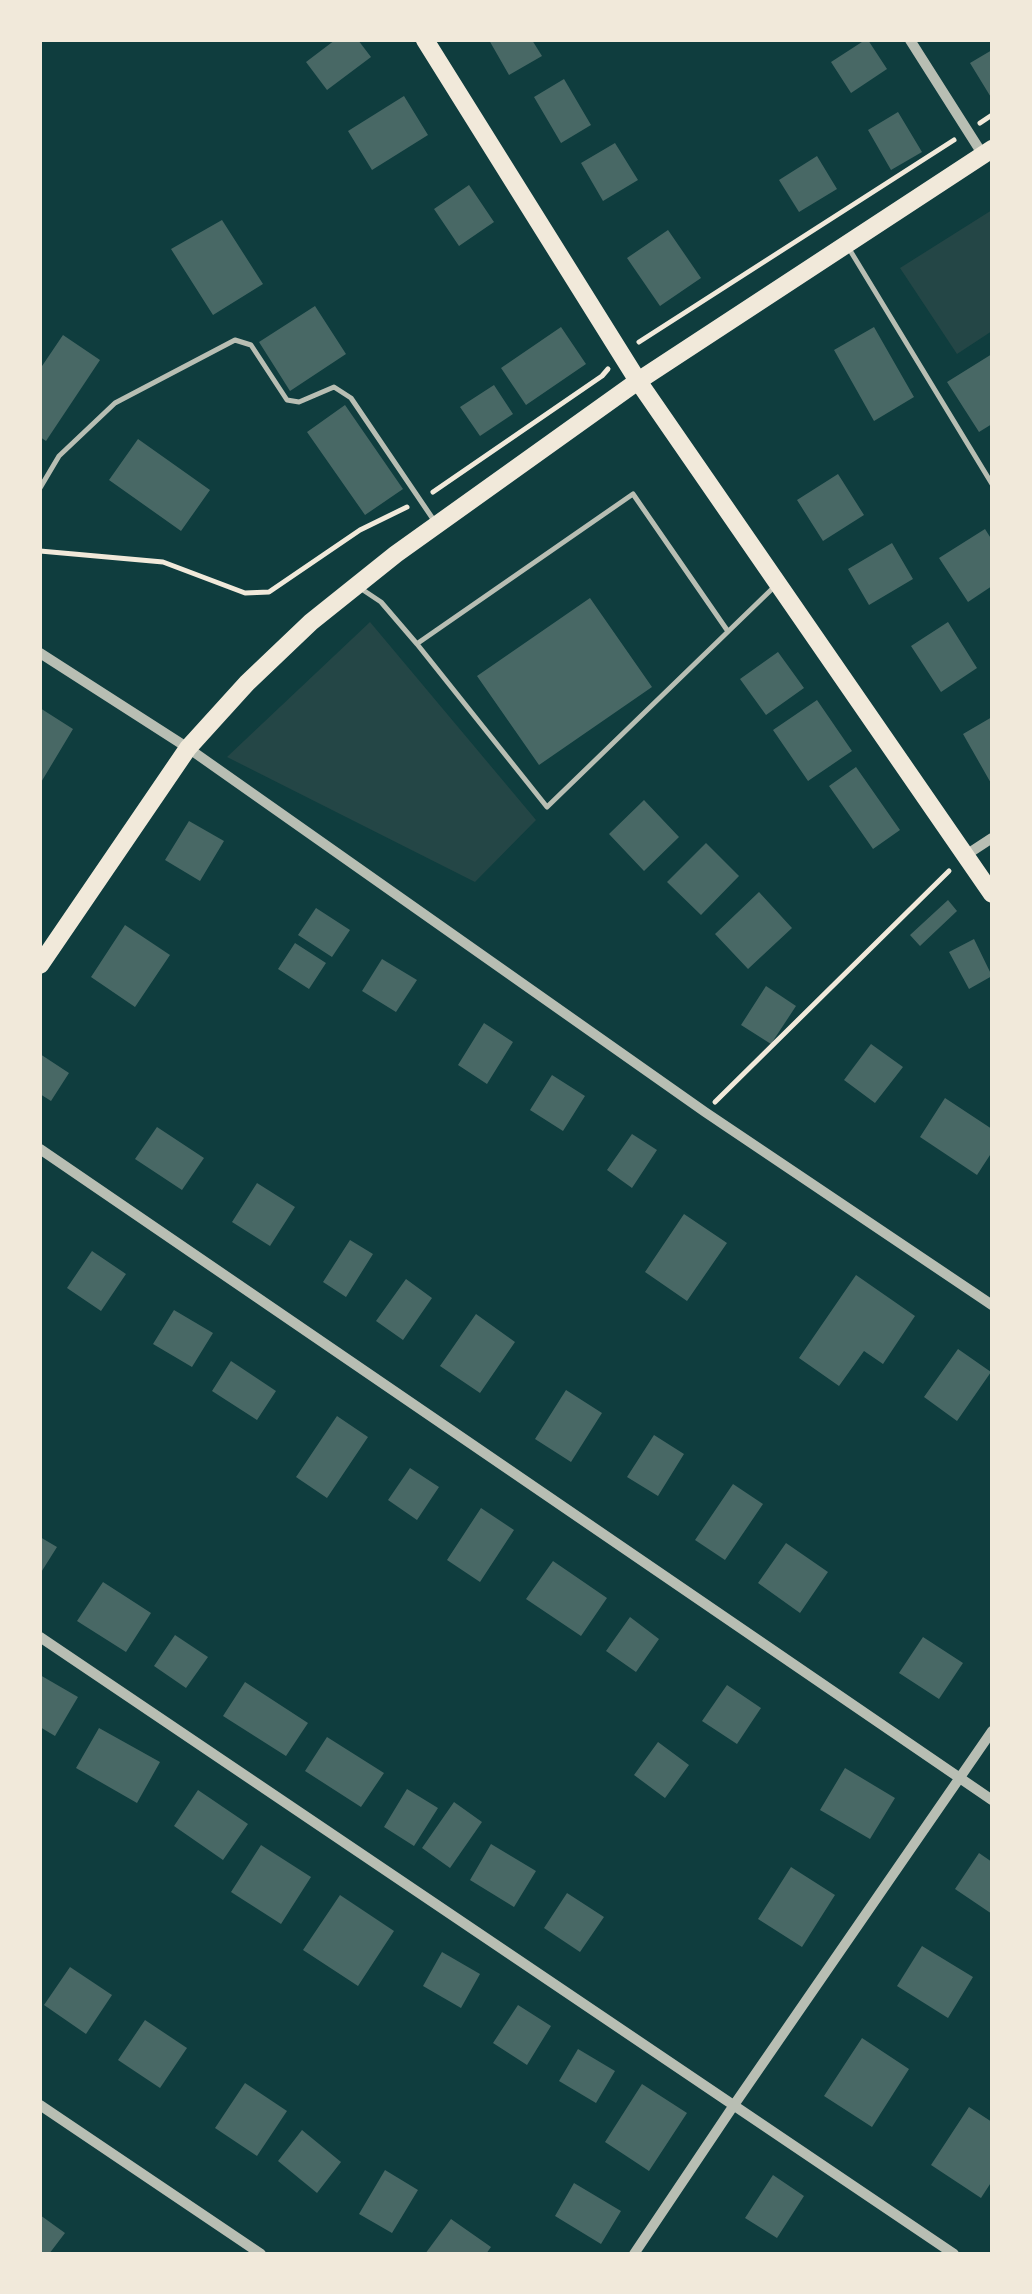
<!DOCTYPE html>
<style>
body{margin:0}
#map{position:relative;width:1032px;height:2294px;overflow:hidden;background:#0f3d3e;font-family:"PT Sans Narrow",sans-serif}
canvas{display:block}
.frame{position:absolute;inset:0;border:42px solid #f1e9da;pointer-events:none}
</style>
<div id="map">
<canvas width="1032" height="2294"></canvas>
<div class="frame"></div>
</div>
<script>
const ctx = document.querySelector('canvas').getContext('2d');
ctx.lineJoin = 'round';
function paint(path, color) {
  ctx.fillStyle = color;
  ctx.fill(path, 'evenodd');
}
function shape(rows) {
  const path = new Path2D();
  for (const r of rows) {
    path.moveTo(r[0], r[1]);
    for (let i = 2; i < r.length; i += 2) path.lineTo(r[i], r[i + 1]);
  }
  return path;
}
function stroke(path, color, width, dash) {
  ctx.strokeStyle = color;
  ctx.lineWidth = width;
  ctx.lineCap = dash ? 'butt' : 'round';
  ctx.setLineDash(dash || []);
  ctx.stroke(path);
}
paint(shape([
 [992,210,992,331,957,354,900,268],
 [370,622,536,820,475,882,227,757]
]), '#244646');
paint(shape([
 [335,40,358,40,371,57,327,90,306,62],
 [489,40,532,40,542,56,509,75],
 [865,40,868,40,887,69,851,93,831,62],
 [992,50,992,99,970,63],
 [564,79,591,125,561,143,534,97],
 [404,96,428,135,372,170,348,131],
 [898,112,922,152,891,170,868,130],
 [615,143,638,180,603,201,581,163],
 [817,156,837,189,799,212,779,180],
 [469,185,494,222,459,246,434,209],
 [222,220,263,284,213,315,171,249],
 [668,230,701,278,660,306,627,258],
 [315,306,346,354,290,391,259,342],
 [561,327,586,364,526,405,501,368],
 [874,327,914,397,874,421,834,350],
 [63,335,100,360,46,441,40,437,40,369],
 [992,354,992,424,979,432,947,382],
 [494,385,513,414,480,436,460,407],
 [345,405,403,489,365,515,307,432],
 [138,439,210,490,181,531,109,480],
 [838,474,864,515,823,541,797,500],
 [985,529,992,540,992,586,968,602,939,558],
 [892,543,913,579,869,605,848,569],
 [590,598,652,687,539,765,477,676],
 [948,622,977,668,941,692,911,646],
 [778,652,804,688,766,715,740,679],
 [817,700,852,751,808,781,773,730],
 [40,708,73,729,40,784],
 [992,717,992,785,963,734],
 [856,767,900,830,873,849,829,786],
 [644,800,679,837,644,871,609,834],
 [189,821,224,841,200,881,165,860],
 [706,843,739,876,701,915,667,882],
 [759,892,792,928,748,969,715,934],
 [948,900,957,911,920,946,910,935],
 [316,908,350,930,332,957,298,935],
 [125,925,170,955,135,1007,91,977],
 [974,939,992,976,969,989,949,952],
 [295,943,326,963,309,989,278,969],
 [382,959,417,980,396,1012,362,991],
 [766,986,796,1006,771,1044,741,1025],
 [484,1023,513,1042,487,1084,458,1065],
 [871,1044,903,1067,875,1103,844,1080],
 [40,1054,69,1073,51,1101,40,1094],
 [552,1075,585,1096,563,1131,530,1110],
 [945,1098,992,1129,992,1152,977,1175,920,1137],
 [157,1127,204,1158,182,1190,135,1159],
 [632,1134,657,1150,632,1188,607,1170],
 [257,1183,295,1207,270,1246,232,1222],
 [684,1214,727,1243,687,1301,645,1272],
 [350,1240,373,1254,346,1297,323,1282],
 [92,1251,126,1274,101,1311,67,1288],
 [856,1275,915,1316,883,1364,864,1351,839,1386,799,1358],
 [406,1279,432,1298,403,1340,376,1321],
 [174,1310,213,1333,192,1367,153,1344],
 [476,1314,515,1342,480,1393,440,1366],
 [958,1349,991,1372,957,1421,924,1397],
 [231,1361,276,1391,257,1420,212,1391],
 [566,1390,602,1413,571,1462,535,1439],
 [337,1416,368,1437,327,1498,296,1477],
 [654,1435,684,1454,658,1496,627,1477],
 [410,1468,439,1487,417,1520,388,1500],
 [733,1484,763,1504,725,1560,695,1540],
 [481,1508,514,1530,480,1582,447,1560],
 [40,1537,57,1547,40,1574],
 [786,1543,828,1572,800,1613,758,1583],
 [553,1561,607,1598,581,1636,526,1599],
 [103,1582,151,1613,126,1652,77,1621],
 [630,1617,659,1639,636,1672,606,1651],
 [175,1635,208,1657,186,1688,154,1666],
 [923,1637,963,1663,939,1699,899,1673],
 [40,1675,78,1697,55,1736,40,1727],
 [245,1682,308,1723,286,1756,223,1716],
 [727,1685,761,1708,737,1744,702,1721],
 [99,1728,160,1762,137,1803,76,1768],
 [327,1737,384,1773,361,1807,305,1771],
 [658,1742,689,1765,665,1798,634,1775],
 [845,1768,895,1798,870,1839,820,1810],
 [407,1789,438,1808,414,1846,384,1827],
 [198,1790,248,1824,223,1860,174,1826],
 [454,1802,482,1822,450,1868,422,1848],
 [491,1844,536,1871,514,1907,470,1880],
 [261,1845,311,1877,281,1924,231,1892],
 [979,1853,992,1862,992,1914,955,1889],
 [791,1867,835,1895,802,1947,758,1919],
 [567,1893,604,1917,580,1952,544,1928],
 [340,1895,394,1931,358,1986,303,1950],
 [922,1946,973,1977,948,2018,897,1986],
 [442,1952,480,1974,461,2008,423,1986],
 [70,1967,112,1995,86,2034,44,2005],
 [518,2005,551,2026,527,2065,493,2043],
 [145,2020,187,2048,160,2088,118,2060],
 [862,2038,909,2069,872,2127,824,2096],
 [578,2049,615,2071,596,2103,559,2081],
 [245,2083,287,2111,257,2156,215,2128],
 [642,2084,687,2113,649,2171,605,2142],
 [969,2107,992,2122,992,2181,981,2198,931,2165],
 [302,2130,341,2162,317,2193,278,2161],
 [385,2170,418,2190,392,2233,359,2214],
 [773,2175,804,2196,777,2238,745,2218],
 [574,2183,621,2211,601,2244,555,2216],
 [40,2215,65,2233,49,2254,40,2254],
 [451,2219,491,2247,486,2254,425,2254]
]), '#486865');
stroke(shape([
 [980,123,992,115],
 [639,342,954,140],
 [433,492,602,376,608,369],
 [40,551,163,562,245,593,269,592,360,530,407,507],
 [715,1102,949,871]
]), '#f1e9da', 5);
stroke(shape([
 [848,247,992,484],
 [40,488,59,456,115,403,235,340,251,345,287,400,299,402,334,387,351,398,433,519],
 [360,588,381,602,417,644,547,807,773,588],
 [418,643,633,494,727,630]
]), '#b8beb3', 5);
stroke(shape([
 [910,40,983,155],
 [40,653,188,748,705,1112,992,1305],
 [966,855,992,838],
 [40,1149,992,1800],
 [40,1637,954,2254],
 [40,2105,261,2254],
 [634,2254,734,2105,992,1731]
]), '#b8beb3', 10);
stroke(shape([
 [425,40,638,381,992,894],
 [40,965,188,748,247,683,311,622,396,554,638,381,992,149]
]), '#f1e9da', 18);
</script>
